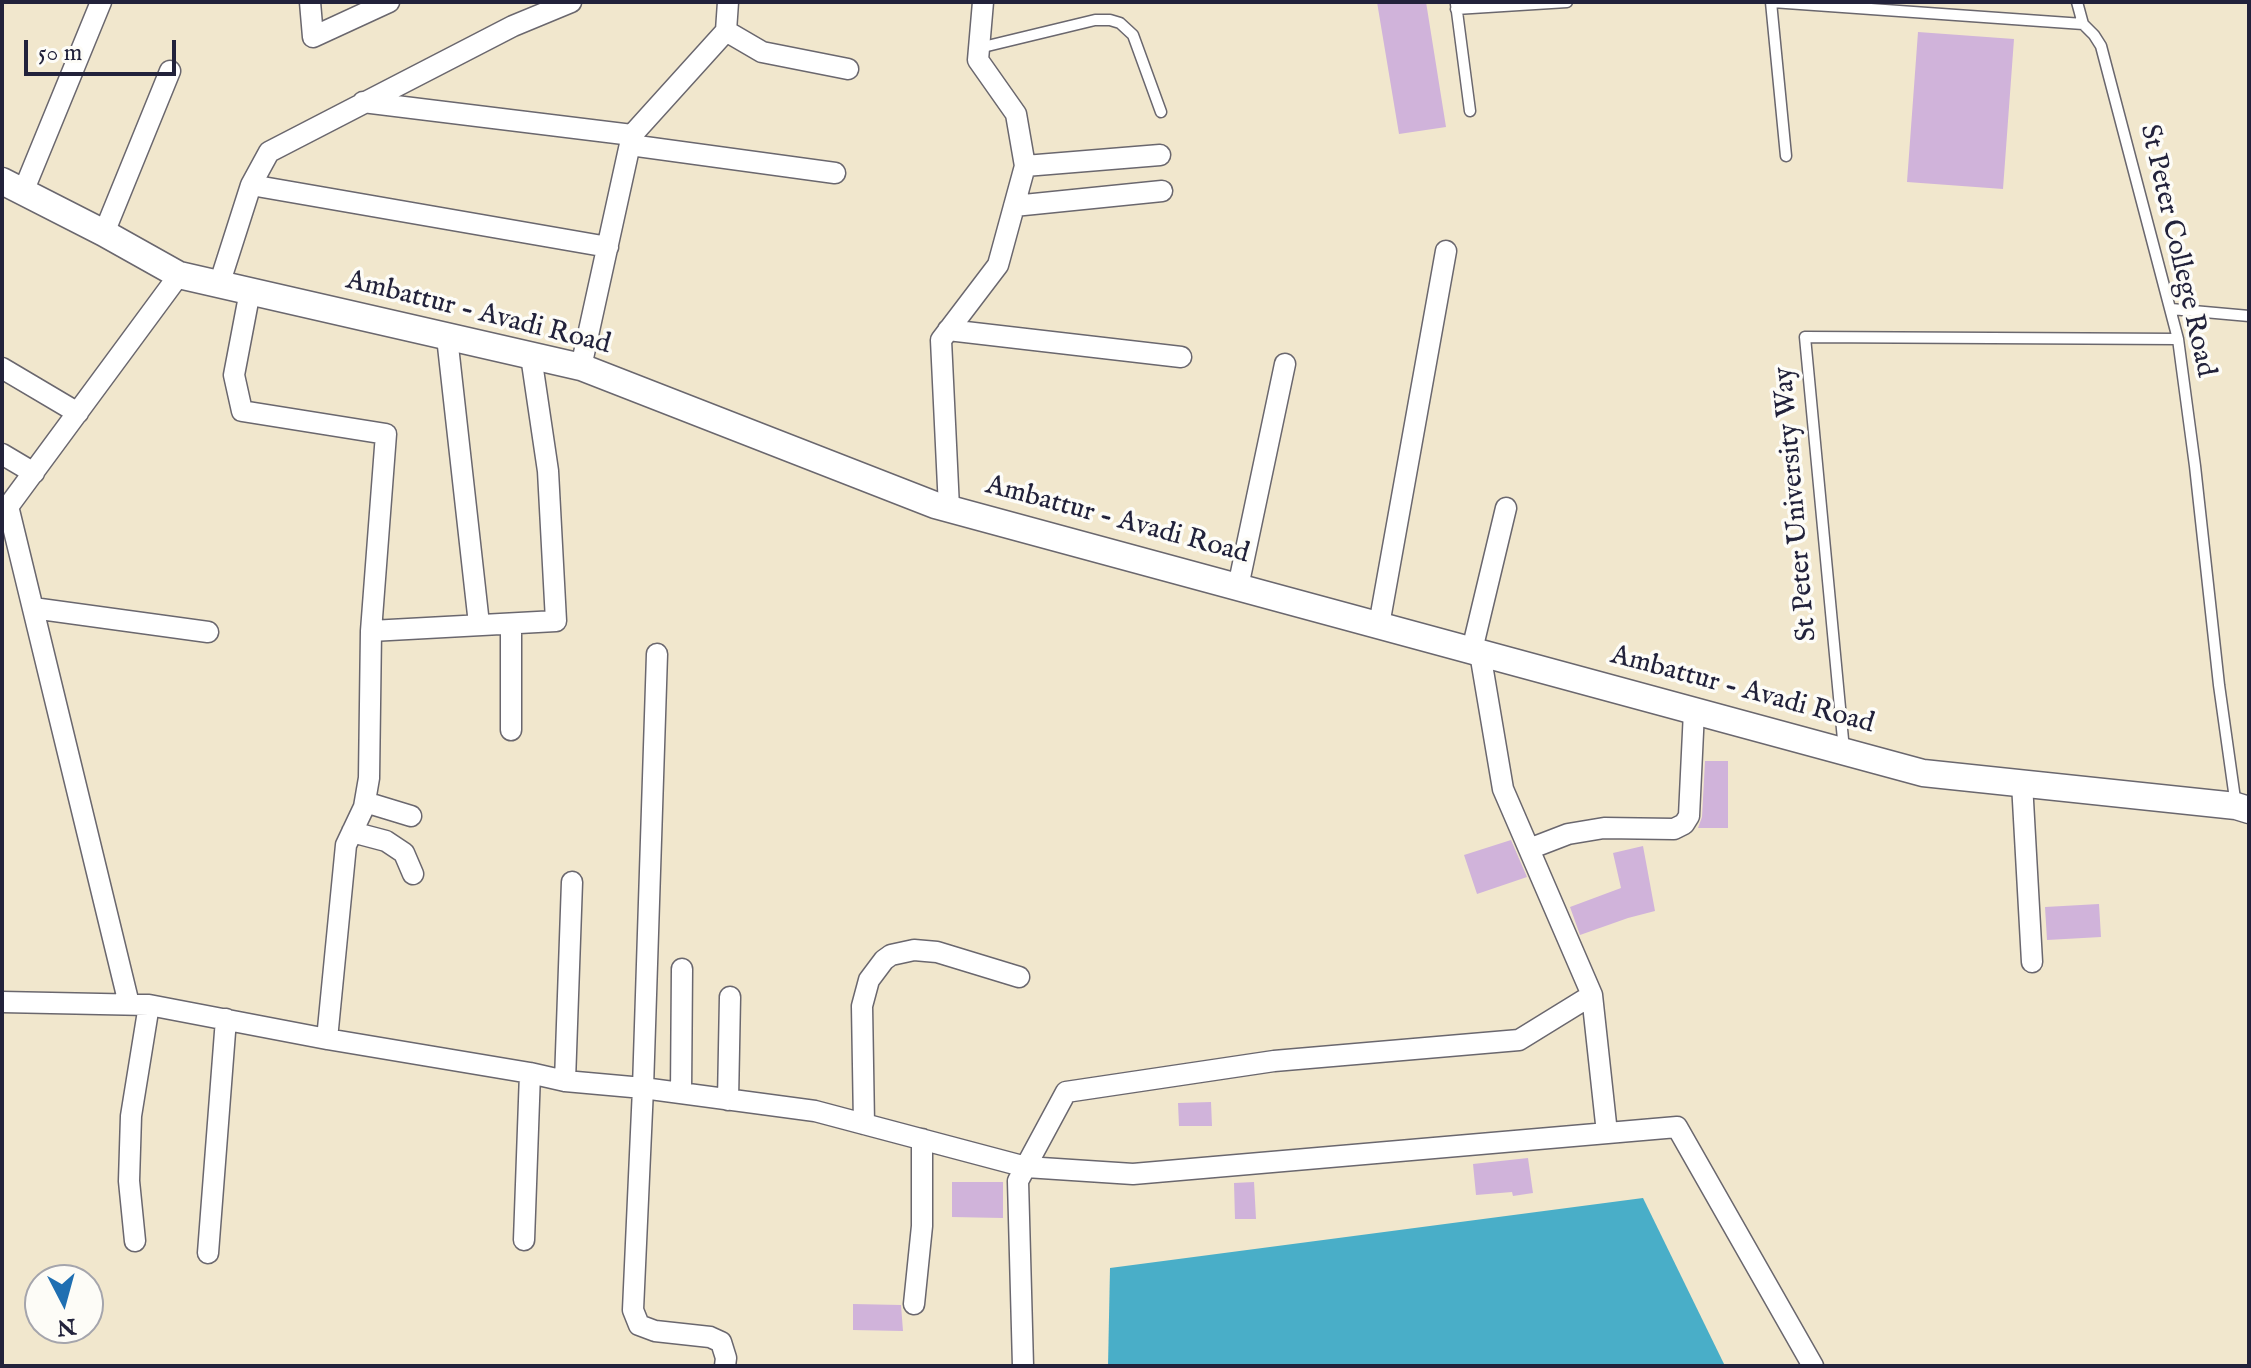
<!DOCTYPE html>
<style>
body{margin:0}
#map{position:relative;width:2251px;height:1368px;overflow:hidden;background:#f1e7cd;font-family:"IM FELL English",serif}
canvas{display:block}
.frame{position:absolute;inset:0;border:4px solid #22223b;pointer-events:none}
.north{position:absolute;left:24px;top:1264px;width:80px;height:80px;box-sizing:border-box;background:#fdfcf7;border:2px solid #a5a5ac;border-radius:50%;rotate:174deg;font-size:22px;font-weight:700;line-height:32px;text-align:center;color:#22223b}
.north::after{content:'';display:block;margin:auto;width:28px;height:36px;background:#1f6fb2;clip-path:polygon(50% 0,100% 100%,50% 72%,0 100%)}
.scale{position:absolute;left:24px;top:40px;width:152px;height:36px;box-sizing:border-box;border:4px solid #22223b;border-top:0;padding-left:10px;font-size:24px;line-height:28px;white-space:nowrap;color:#22223b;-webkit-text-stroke:6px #fdfcf7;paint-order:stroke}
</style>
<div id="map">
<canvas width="2251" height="1368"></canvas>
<div class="frame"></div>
<div class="north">N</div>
<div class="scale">50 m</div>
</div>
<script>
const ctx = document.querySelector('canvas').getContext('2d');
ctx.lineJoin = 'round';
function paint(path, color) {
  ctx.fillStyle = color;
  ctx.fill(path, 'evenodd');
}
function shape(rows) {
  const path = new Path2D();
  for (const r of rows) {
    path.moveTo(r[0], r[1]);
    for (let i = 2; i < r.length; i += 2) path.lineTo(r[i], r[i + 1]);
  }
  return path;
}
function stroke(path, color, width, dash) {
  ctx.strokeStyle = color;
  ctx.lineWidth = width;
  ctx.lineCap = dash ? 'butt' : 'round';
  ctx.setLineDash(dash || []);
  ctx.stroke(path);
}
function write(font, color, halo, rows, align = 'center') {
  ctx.font = font + ' "IM FELL English",serif';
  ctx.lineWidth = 7;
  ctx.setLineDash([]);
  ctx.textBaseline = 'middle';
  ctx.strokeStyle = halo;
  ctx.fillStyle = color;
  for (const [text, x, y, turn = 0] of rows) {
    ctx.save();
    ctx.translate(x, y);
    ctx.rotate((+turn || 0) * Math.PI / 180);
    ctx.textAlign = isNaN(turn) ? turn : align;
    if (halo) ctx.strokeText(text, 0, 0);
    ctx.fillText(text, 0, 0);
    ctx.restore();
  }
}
paint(shape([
 [1643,1198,1725,1366,1108,1366,1110,1268]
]), '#49aec8');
paint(shape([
 [1377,2,1426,2,1446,127,1399,134],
 [1918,32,2014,39,2003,189,1907,182],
 [1705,761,1728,761,1728,828,1698,828,1702,817],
 [1511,840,1527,877,1477,894,1464,855],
 [1643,846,1655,911,1628,918,1580,935,1570,907,1621,888,1613,853],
 [2099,904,2101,937,2047,940,2045,907],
 [1211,1102,1212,1126,1179,1126,1178,1103],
 [1528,1158,1533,1193,1513,1196,1512,1192,1476,1195,1473,1164],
 [952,1182,1003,1182,1003,1218,952,1217],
 [1254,1182,1256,1219,1235,1219,1234,1183],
 [853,1304,901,1305,903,1331,853,1330]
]), '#d0b3da');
const service = shape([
 [1771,2,1786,156],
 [1772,2,2083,24,2094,35,2101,46,2178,339,2195,466,2219,685,2236,806],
 [2077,2,2083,24],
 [1456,4,1470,111],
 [1456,9,1567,2],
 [979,48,1095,20,1110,20,1120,23,1133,35,1161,112],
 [2171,309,2249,316],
 [1844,750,1805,337,2178,339]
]);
const minor = shape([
 [310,2,313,37,389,2],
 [726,31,762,52,848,69],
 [363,102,632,135,581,367],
 [632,135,726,31,728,2],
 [630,145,835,173],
 [1025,166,1160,155],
 [251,185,269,152,513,26,571,2],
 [23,192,101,2],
 [1014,206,1162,191],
 [104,233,170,71],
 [219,285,251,185,608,247],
 [250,291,234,375,242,411,386,434,371,631,369,778,364,807,346,845,327,1039],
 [948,330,1181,357],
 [447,337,479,624],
 [2,368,78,413],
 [2,454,34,473],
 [8,506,129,1004],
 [949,508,941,340,998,265,1025,166,1016,114,978,60,983,2],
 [2,515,179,275],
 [1238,587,1285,364],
 [33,608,208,632],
 [511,624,511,730],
 [1379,625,1446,251],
 [371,631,556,621,548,471,531,356],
 [1472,650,1506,508],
 [657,654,643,1088,633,1310,639,1325,655,1331,710,1337,721,1342,726,1358,725,1366],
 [2022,783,2032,962],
 [365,802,411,816],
 [352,832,386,841,404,853,413,874],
 [1529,849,1568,834,1604,828,1674,829,1684,824,1689,816,1694,711],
 [1592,995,1607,1133],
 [2,1002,149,1005,327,1039,530,1073,565,1081,643,1088,815,1111,1026,1167,1133,1174,1677,1127,1813,1366],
 [565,1081,572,882],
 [681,1093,682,969],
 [728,1100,730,997],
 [864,1124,862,1006,869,980,884,960,891,955,914,950,937,952,1019,977],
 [524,1240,530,1073],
 [135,1241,129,1181,131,1116,149,1005],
 [208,1253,226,1019],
 [914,1304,922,1226,922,1139],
 [1023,1366,1018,1181,1066,1092,1274,1061,1519,1040,1592,995,1503,789,1480,653]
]);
const tertiary = shape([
 [2,181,104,233,179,275,581,367,935,505,1923,773,2236,806,2249,810]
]);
stroke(service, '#6a676e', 13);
stroke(minor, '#6a676e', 23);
stroke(tertiary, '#6a676e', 29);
stroke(service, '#fff', 10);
stroke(minor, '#fff', 20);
stroke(tertiary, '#fff', 26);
write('28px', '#22223b', '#fdfcf7', [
 ["St Peter College Road",2176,251,77],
 ["Ambattur - Avadi Road",478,314,14],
 ["St Peter University Way",1797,504,-95],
 ["Ambattur - Avadi Road",1117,521,15],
 ["Ambattur - Avadi Road",1742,691,15]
]);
</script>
